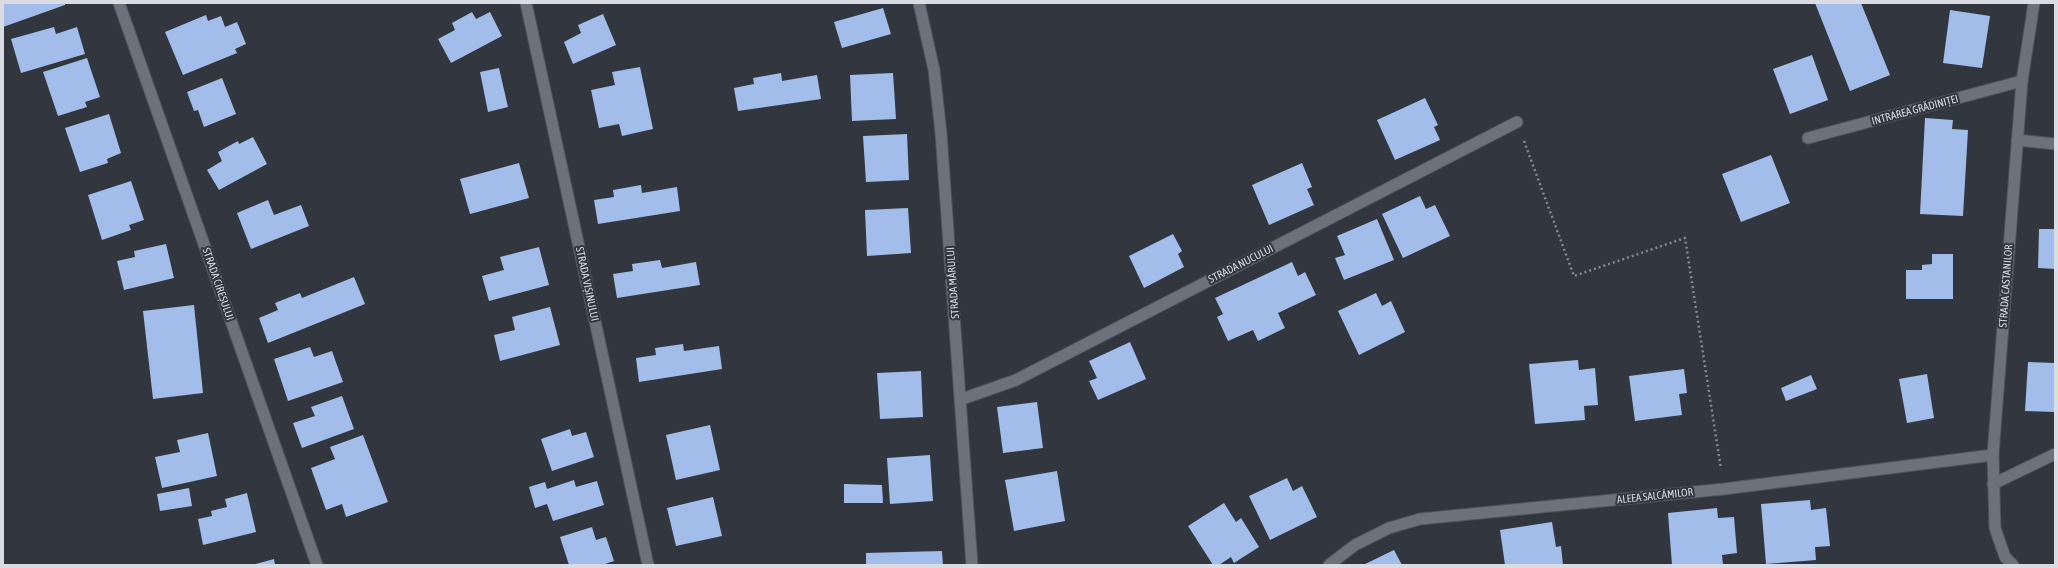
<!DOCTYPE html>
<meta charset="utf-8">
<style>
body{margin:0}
#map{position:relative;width:2058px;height:568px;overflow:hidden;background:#31363f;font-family:"Asap Condensed",sans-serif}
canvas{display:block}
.frame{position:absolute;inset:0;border:4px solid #d9dce2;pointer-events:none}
</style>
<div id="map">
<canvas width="2058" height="568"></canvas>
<div class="frame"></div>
</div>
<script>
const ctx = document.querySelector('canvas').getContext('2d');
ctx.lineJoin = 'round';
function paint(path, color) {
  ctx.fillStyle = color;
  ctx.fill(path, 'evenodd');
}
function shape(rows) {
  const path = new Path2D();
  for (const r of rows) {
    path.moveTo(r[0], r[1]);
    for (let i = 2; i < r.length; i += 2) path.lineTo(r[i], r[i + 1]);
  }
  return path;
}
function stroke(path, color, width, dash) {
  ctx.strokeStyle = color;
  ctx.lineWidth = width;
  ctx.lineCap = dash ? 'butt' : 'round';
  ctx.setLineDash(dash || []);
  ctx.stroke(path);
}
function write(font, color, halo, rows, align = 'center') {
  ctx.font = font + ' "Asap Condensed",sans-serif';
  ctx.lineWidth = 4;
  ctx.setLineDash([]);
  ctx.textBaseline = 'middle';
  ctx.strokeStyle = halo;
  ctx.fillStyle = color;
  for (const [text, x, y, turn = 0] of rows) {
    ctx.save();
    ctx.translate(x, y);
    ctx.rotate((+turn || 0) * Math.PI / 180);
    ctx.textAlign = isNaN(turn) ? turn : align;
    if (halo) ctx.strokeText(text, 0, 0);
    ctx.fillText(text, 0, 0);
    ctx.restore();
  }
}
paint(shape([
 [3,3,65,3,65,5,3,27],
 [1815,3,1861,3,1890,75,1850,91],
 [883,8,891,34,842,48,834,22],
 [1950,10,1990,16,1982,68,1943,63],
 [472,12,476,19,490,12,502,36,451,63,438,39,455,30,452,23],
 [603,14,616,45,573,64,564,42,581,33,578,25],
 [206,15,208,21,221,16,225,27,237,22,246,44,235,49,237,53,183,75,165,32],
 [54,27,56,34,77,27,85,54,21,73,11,39],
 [1812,55,1828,100,1790,114,1773,69],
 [87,58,100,97,85,102,87,107,58,116,43,72],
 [640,67,653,129,622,136,619,124,599,128,591,90,615,85,612,72],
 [499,68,508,107,488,112,480,72],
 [781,73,782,81,817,75,821,99,738,111,734,88,754,84,753,78],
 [893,73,896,119,852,121,850,75],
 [222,78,236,114,204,127,198,110,194,111,187,92],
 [1425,98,1438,125,1434,127,1440,140,1395,160,1377,120],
 [109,114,121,153,107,159,108,163,80,172,65,128],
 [1925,118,1953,120,1952,129,1968,130,1963,216,1920,214],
 [907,134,909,180,866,182,863,136],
 [253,137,267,164,219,190,207,170,222,161,218,152,238,141,239,144],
 [1771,155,1790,203,1741,222,1722,174],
 [519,163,529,198,470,214,460,179],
 [1302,163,1312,187,1307,189,1314,205,1269,225,1252,185],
 [131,181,144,220,129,225,131,230,102,240,88,195],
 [641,185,642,193,677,187,680,211,598,224,594,200,614,197,613,190],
 [1420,196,1426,209,1435,205,1450,236,1403,258,1382,214],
 [268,200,274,215,301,205,309,226,251,249,237,213],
 [908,208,911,253,867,256,865,210],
 [1377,219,1394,260,1344,280,1335,258,1345,255,1337,236],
 [2039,229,2055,229,2055,269,2038,268],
 [1173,234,1182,251,1178,254,1184,267,1144,288,1129,256],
 [166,244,174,278,124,290,117,261,135,257,134,251],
 [539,247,549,285,489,301,482,276,504,270,500,257],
 [1932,254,1953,254,1953,299,1906,299,1906,270,1922,270,1922,265,1932,264],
 [660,260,662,268,696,262,700,285,617,298,613,274,633,271,632,264],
 [1292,262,1298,276,1305,272,1316,295,1278,313,1285,328,1258,341,1253,330,1228,341,1217,317,1223,314,1215,298],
 [354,277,365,304,268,343,259,318,278,310,275,303,300,293,302,298],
 [1376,293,1382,306,1391,301,1405,332,1359,355,1338,311],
 [194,305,203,393,153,399,143,311],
 [550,307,560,345,500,361,494,335,515,330,512,317],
 [1130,342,1146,379,1098,400,1089,381,1097,378,1089,361],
 [683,344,684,351,719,346,722,369,639,382,636,358,656,355,655,348],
 [310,347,314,357,332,351,343,382,288,401,274,359],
 [1578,360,1579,370,1595,368,1598,405,1584,406,1585,420,1535,424,1529,364],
 [2028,362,2055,363,2055,412,2025,411],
 [1684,369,1687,393,1679,394,1682,415,1635,421,1629,376],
 [921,371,923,417,880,419,877,373],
 [1927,374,1934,418,1907,423,1899,379],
 [1811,375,1817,389,1786,401,1781,388],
 [342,396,354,429,302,448,293,423,315,416,311,407],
 [1037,402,1043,448,1003,453,997,407],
 [710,425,720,470,676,480,666,435],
 [570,429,572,436,586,432,594,457,552,471,541,439],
 [208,433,217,476,162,488,155,457,180,452,177,440],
 [363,435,388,502,346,517,342,504,326,510,311,468,335,459,330,447],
 [930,455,933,501,890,504,887,458],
 [1057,471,1065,521,1014,531,1005,480],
 [1287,478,1293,491,1302,486,1317,517,1270,540,1249,496],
 [574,480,576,487,597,481,604,505,553,521,547,504,535,508,529,487,545,482,547,489],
 [844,484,882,485,883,503,844,503],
 [189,488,192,506,160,511,157,494],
 [247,493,256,532,203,545,198,519,212,516,211,511,227,507,225,499],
 [713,497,722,536,676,546,667,508],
 [1810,500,1811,510,1826,508,1830,546,1815,547,1816,560,1766,564,1761,504],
 [1224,503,1236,522,1241,518,1259,547,1234,563,1231,557,1219,565,1213,565,1188,526],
 [1717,508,1718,518,1734,517,1737,553,1722,555,1723,565,1672,565,1668,513],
 [1552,522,1556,547,1561,546,1563,565,1505,565,1500,530],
 [592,527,596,540,606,537,614,561,602,565,569,565,560,537],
 [1394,550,1402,565,1363,565],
 [942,551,943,565,866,565,866,553],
 [274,559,275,565,252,565]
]), '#a3bdea');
const service = shape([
 [2017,140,2055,144]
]);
const minor = shape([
 [119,3,317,565],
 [526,3,648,565],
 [919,3,934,70,941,133,972,565],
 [1808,138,2022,81],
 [962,399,1016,380,1517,122],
 [1993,484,2055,454],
 [1329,565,1355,545,1389,528,1420,519,1724,489,1993,455]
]);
const tertiary = shape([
 [2013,565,2005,557,1995,528,1993,455,2022,81,2034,3]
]);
stroke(service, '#4f535b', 13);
stroke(minor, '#4f535b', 13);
stroke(tertiary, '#4f535b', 13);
stroke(shape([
 [1524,141,1574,276,1685,238,1721,469]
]), '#84888f', 2.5, [2, 3]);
stroke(service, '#6c727c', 11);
stroke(minor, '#6c727c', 11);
stroke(tertiary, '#6c727c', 11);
write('11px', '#d9dce2', '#31363f', [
 ["INTRAREA GRĂDINIȚEI",1915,110,-15],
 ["STRADA NUCULUI",1241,264,-27],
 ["STRADA MĂRULUI",953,283,-94],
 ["STRADA CIREȘULUI",218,284,71],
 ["STRADA VIȘINULUI",587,284,78],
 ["STRADA CASTANILOR",2006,286,-86],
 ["ALEEA SALCÂMILOR",1655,496,-6]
]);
</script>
